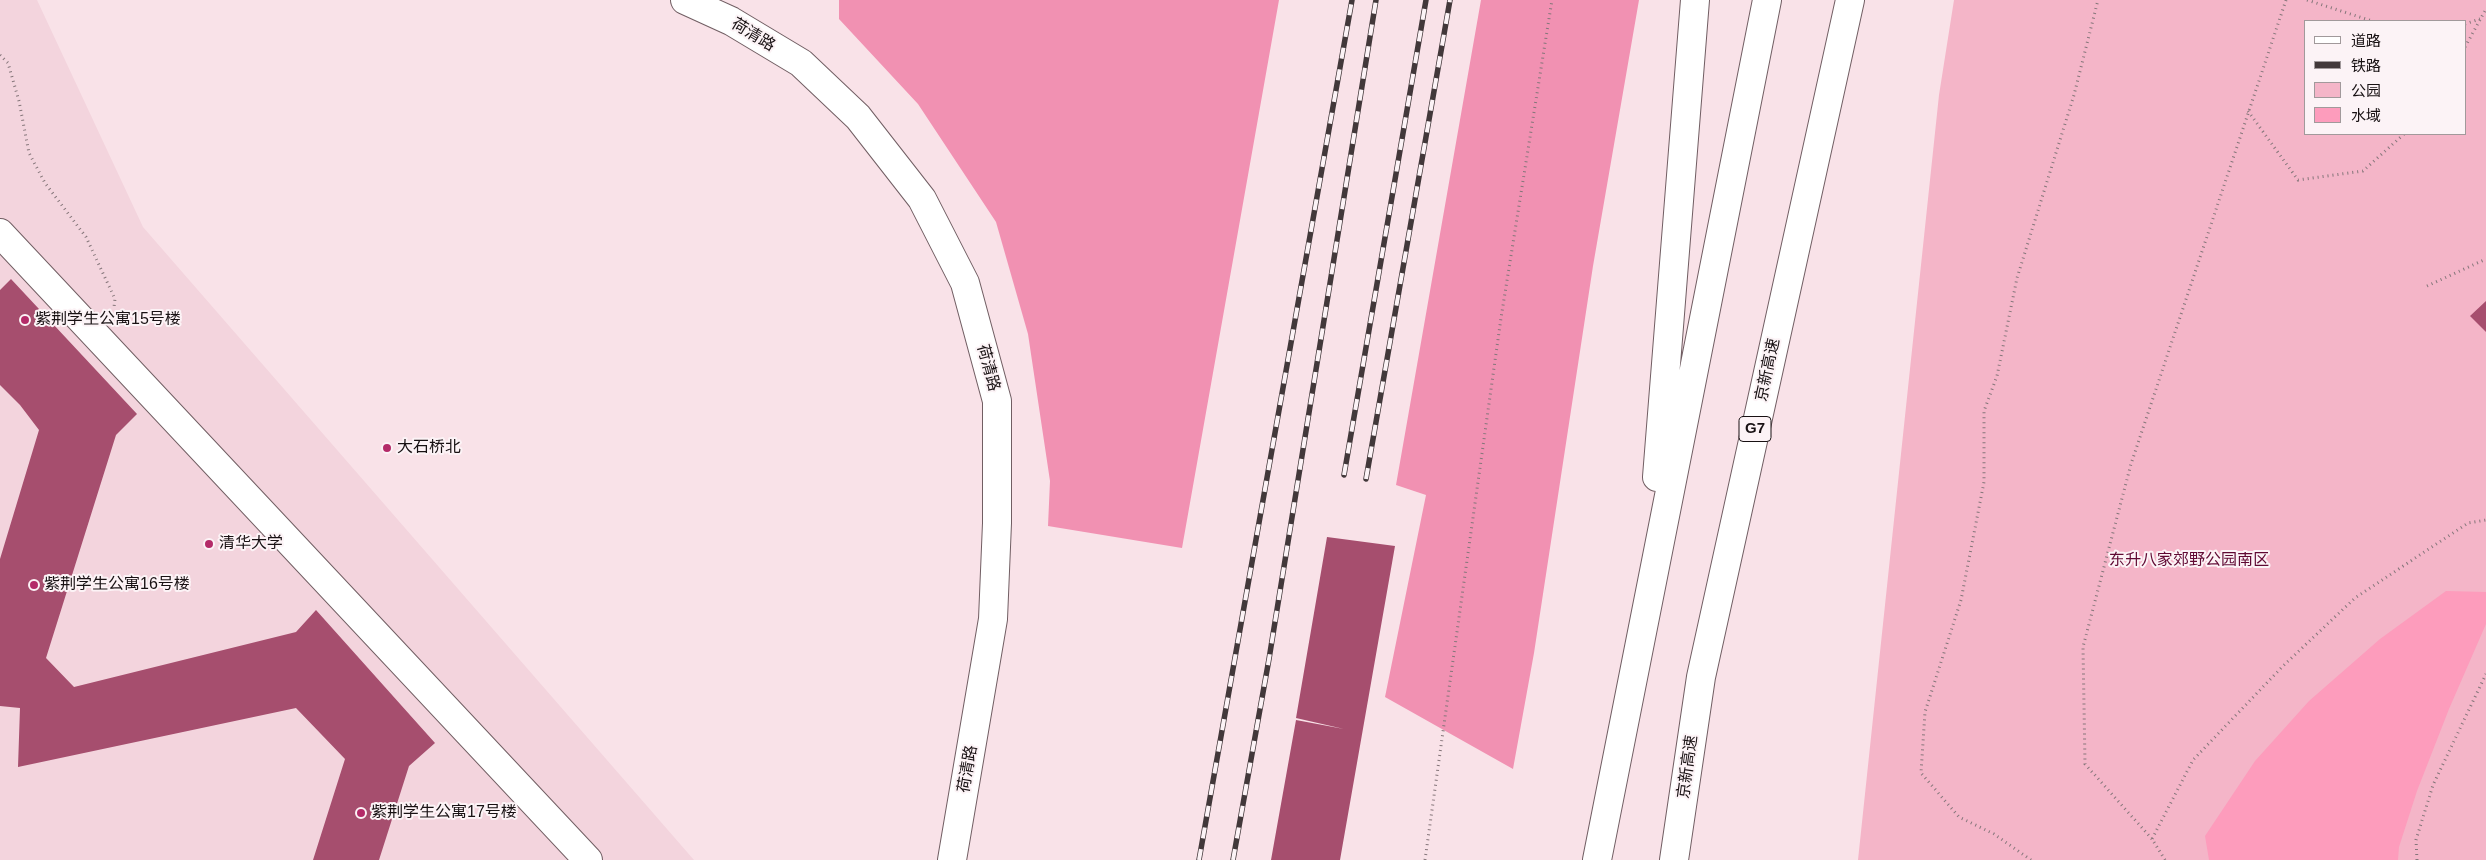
<!DOCTYPE html>
<meta charset="utf-8">
<style>
body{margin:0}
#map{position:relative;width:2486px;height:860px;overflow:hidden;background:#f9e2e8;font-family:Arial,"Noto Sans SC",sans-serif}
canvas{display:block}
.legend{position:absolute;left:2304px;top:20px;width:162px;height:115px;box-sizing:border-box;background:#fcf3f6;border:1px solid #a1999b;margin:0;padding:6px 9px;list-style:none;font-size:15px;color:#181113}
.legend li{display:flex;align-items:center;gap:10px;height:25px}
.legend b{width:25px;border:1px solid #a1999b}
</style>
<div id="map">
<canvas width="2486" height="860"></canvas>
<ul class="legend">
<li><b style="height:6px;background:#fff"></b>道路</li>
<li><b style="height:6px;background:#42383a"></b>铁路</li>
<li><b style="height:14px;background:#f4b5c8"></b>公园</li>
<li><b style="height:14px;background:#fd9cbc"></b>水域</li>
</ul>
</div>
<script>
const ctx = document.querySelector('canvas').getContext('2d');
ctx.lineJoin = 'round';
function paint(path, color) {
  ctx.fillStyle = color;
  ctx.fill(path, 'evenodd');
}
function shape(rows) {
  const path = new Path2D();
  for (const r of rows) {
    path.moveTo(r[0], r[1]);
    for (let i = 2; i < r.length; i += 2) path.lineTo(r[i], r[i + 1]);
  }
  return path;
}
function stroke(path, color, width, dash) {
  ctx.strokeStyle = color;
  ctx.lineWidth = width;
  ctx.lineCap = dash ? 'butt' : 'round';
  ctx.setLineDash(dash || []);
  ctx.stroke(path);
}
function write(font, color, halo, rows, align = 'center') {
  ctx.font = font + ' Arial,"Noto Sans SC",sans-serif';
  ctx.lineWidth = 4;
  ctx.setLineDash([]);
  ctx.textBaseline = 'middle';
  ctx.strokeStyle = halo;
  ctx.fillStyle = color;
  for (const [text, x, y, turn = 0] of rows) {
    ctx.save();
    ctx.translate(x, y);
    ctx.rotate((+turn || 0) * Math.PI / 180);
    ctx.textAlign = isNaN(turn) ? turn : align;
    if (halo) ctx.strokeText(text, 0, 0);
    ctx.fillText(text, 0, 0);
    ctx.restore();
  }
}
paint(shape([
 [0,0,37,0,143,227,694,860,0,860]
]), '#f3d4dd');
paint(shape([
 [1954,0,2486,0,2486,860,1858,860,1939,95],
 [2305,21,2465,21,2465,134,2305,134]
]), '#f4b5c8');
paint(shape([
 [839,0,1279,0,1182,548,1048,526,1050,481,1028,334,996,222,918,104,839,19],
 [1481,0,1639,0,1593,266,1534,653,1513,769,1385,697,1426,495,1396,485]
]), '#f191b2');
paint(shape([
 [2446,591,2486,592,2486,624,2449,709,2417,791,2399,847,2398,860,2209,860,2205,836,2255,761,2309,701,2380,639]
]), '#fd9cbc');
paint(shape([
 [11,279,137,414,116,435,46,658,74,687,296,632,316,610,435,743,409,766,379,860,313,860,345,759,296,708,18,767,20,708,0,706,0,559,39,430,20,405,0,385,0,290],
 [2486,301,2486,332,2470,316],
 [1327,537,1395,546,1340,860,1271,860,1296,720,1344,729,1296,718]
]), '#a64e6e');
const street = shape([
 [0,233,588,860]
]);
const secondary = shape([
 [685,0,731,21,801,63,858,117,922,199,965,283,997,401,997,523,993,619,952,860]
]);
const highway = shape([
 [1657,477,1695,0],
 [1597,860,1767,0],
 [1674,860,1701,677,1850,0]
]);
stroke(street, '#715e63', 30);
stroke(secondary, '#715e63', 30);
stroke(highway, '#715e63', 30);
stroke(shape([
 [2307,0,2372,21],
 [2465,24,2480,19],
 [2465,47,2486,9],
 [0,55,8,63,19,101,29,153,45,183,86,237,115,299,114,307],
 [2248,111,2298,180,2363,171,2404,134],
 [2427,286,2486,259],
 [2152,839,2085,764,2083,647,2131,464,2286,0],
 [1425,860,1501,318,1552,0],
 [2031,860,1994,834,1959,817,1921,773,1925,712,1961,600,1984,482,1984,411,1997,376,2017,278,2074,95,2098,0],
 [2165,860,2152,839,2193,760,2283,666,2355,598,2468,523,2486,520],
 [2417,860,2416,840,2433,785,2486,674]
]), '#85767a', 3, [1, 4]);
stroke(street, '#fff', 28);
stroke(secondary, '#fff', 28);
stroke(highway, '#fff', 28);
const rail = shape([
 [1344,475,1426,0],
 [1366,479,1450,0],
 [1199,860,1352,0],
 [1233,860,1269,659,1376,0]
]);
stroke(rail, '#42383a', 5.5);
stroke(rail, '#fcf3f6', 4, [11]);
for (const [x, y, r, color] of [
 [25,320,5,"#b42a68"],
 [387,448,5,"#b42a68"],
 [209,544,5,"#b42a68"],
 [34,585,5,"#b42a68"],
 [361,813,5,"#b42a68"]
]) {
  const dot = new Path2D();
  dot.arc(x, y, r, 0, 2 * Math.PI);
  ctx.fillStyle = color;
  ctx.fill(dot);
  stroke(dot, '#fcf3f6', 2);
}
for (const [x, y, w] of [
 [1755,429,32]
]) {
  const box = new Path2D();
  box.roundRect(x - w / 2, y - 12.5, w, 25, 4);
  ctx.fillStyle = '#fcf3f6';
  ctx.fill(box);
  stroke(box, '#181113', 1);
}
write('bold 15px', '#181113', null, [
 ["G7",1755,429]
]);
write('16px', '#181113', '#fcf3f6', [
 ["荷清路",753,35,31],
 ["荷清路",988,368,75],
 ["京新高速",1768,370,-78],
 ["京新高速",1688,767,-82],
 ["荷清路",968,769,-80]
]);
write('16px', '#181113', '#fcf3f6', [
 ["紫荆学生公寓15号楼",35,320],
 ["大石桥北",397,448],
 ["清华大学",219,544],
 ["紫荆学生公寓16号楼",44,585],
 ["紫荆学生公寓17号楼",371,813]
], 'left');
write('16px', '#600933', '#fcf3f6', [
 ["东升八家郊野公园南区",2189,561]
]);
</script>
